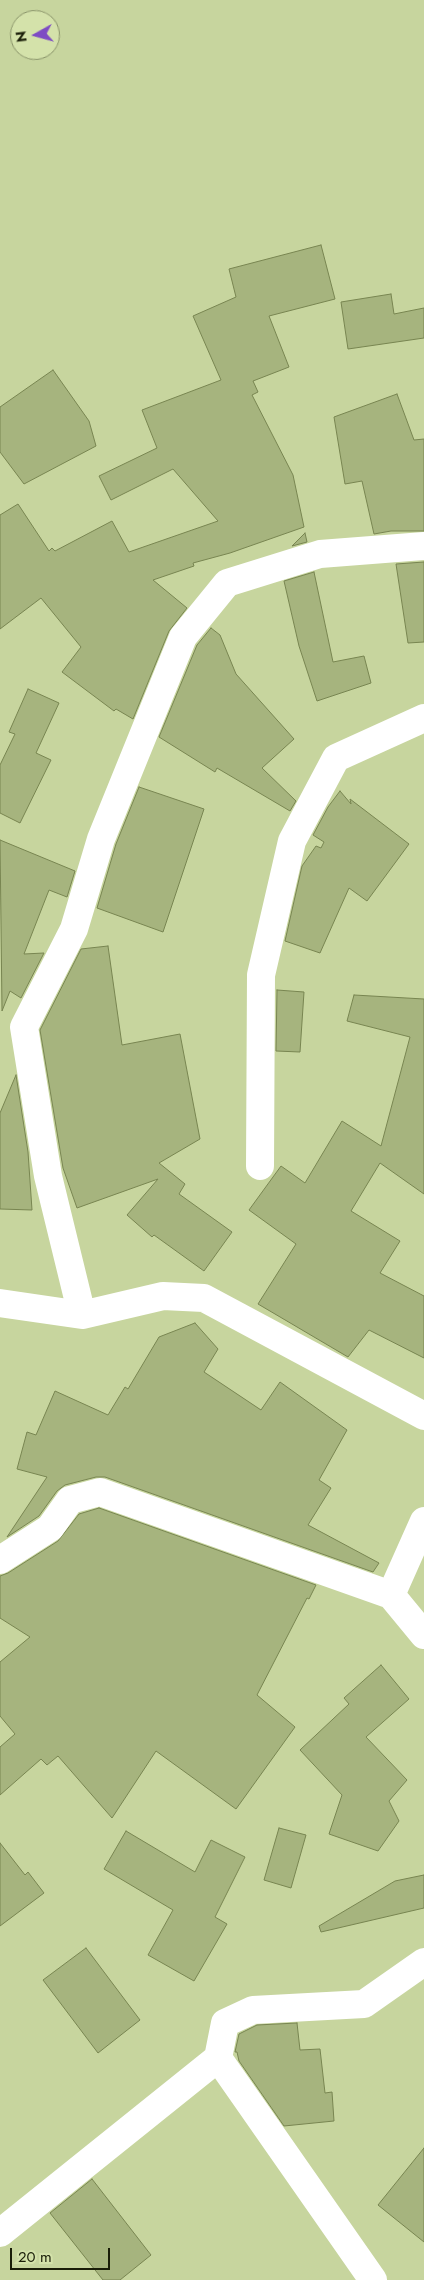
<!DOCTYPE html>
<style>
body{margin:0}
#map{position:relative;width:424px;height:2280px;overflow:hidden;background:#c7d59e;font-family:Jost,sans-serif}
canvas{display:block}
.north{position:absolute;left:10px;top:10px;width:50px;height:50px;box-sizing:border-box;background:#d4e2aa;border:1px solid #899369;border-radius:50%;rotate:263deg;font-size:14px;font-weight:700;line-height:20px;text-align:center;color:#191d08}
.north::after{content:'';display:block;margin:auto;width:18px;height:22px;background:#7e4cc4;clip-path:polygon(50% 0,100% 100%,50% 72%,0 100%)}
.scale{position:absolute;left:10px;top:2248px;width:100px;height:22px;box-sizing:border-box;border:2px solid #191d08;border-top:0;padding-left:6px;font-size:15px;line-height:18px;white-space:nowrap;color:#191d08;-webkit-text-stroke:4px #d4e2aa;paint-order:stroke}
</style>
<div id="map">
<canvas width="424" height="2280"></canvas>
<div class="north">N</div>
<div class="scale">20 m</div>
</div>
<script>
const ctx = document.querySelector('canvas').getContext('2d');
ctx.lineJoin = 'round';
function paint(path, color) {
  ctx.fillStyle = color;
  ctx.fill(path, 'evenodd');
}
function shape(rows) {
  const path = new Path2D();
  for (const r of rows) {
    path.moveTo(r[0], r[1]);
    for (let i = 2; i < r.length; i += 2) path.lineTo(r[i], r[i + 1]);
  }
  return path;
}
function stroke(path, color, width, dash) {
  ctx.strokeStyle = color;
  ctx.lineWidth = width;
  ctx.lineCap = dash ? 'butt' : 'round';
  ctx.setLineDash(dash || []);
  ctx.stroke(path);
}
const building = shape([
 [321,245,335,299,269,316,289,367,253,381,258,392,252,395,293,475,304,527,230,553,193,563,194,566,153,580,187,608,169,631,133,719,116,709,114,711,62,672,81,647,41,598,0,629,0,515,18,504,49,551,52,548,55,551,112,521,129,552,218,521,173,469,111,500,99,476,157,448,142,410,221,380,193,316,236,297,229,269,321,245],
 [391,294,394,314,424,308,424,338,348,349,341,302,391,294],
 [53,370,89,421,96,446,24,484,0,452,0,407,53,370],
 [397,394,414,440,424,439,424,531,391,531,374,534,362,481,345,484,334,417,397,394],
 [305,533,307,542,292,546,305,533],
 [424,562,424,642,408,643,396,564,424,562],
 [314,572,333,662,364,656,371,683,317,701,299,646,284,581,314,572],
 [211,628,220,635,236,674,294,739,262,768,296,801,290,811,217,768,215,772,159,737,197,645,211,628],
 [28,689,59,703,36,753,51,760,20,823,0,813,0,765,15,734,9,732,28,689],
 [139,787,204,809,163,932,97,908,116,844,139,787],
 [340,791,351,804,350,799,409,844,367,901,349,888,320,953,285,941,302,866,316,846,321,848,324,842,313,835,328,807,340,791],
 [0,840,75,871,67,897,49,890,24,954,44,953,21,998,10,991,2,1011,0,840],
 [108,946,122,1045,180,1034,200,1139,159,1163,185,1184,179,1194,232,1232,204,1271,154,1235,152,1237,127,1215,158,1179,77,1208,63,1168,40,1030,81,949,108,946],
 [277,990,304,992,300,1052,276,1051,277,990],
 [354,995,424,999,424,1194,380,1163,351,1211,400,1241,380,1273,424,1296,424,1358,369,1330,348,1357,258,1304,296,1244,249,1210,281,1166,305,1183,342,1121,381,1146,410,1037,347,1021,354,995],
 [16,1075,28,1152,32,1210,0,1209,0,1113,16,1075],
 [195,1323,218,1349,204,1372,261,1410,280,1382,347,1430,319,1480,331,1488,308,1525,379,1563,373,1572,105,1477,96,1477,65,1485,57,1491,39,1516,7,1537,47,1477,17,1469,27,1432,36,1435,55,1391,108,1415,125,1387,128,1389,159,1337,195,1323],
 [99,1508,316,1585,309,1599,307,1598,257,1695,295,1727,236,1809,156,1751,112,1818,58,1756,47,1765,41,1759,0,1795,0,1747,15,1734,0,1716,0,1662,30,1637,0,1618,0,1576,8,1573,58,1541,79,1514,99,1508],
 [381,1665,409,1699,366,1737,407,1780,389,1801,399,1821,378,1851,329,1834,342,1795,300,1750,349,1704,344,1698,381,1665],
 [279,1828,306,1835,291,1888,264,1880,279,1828],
 [126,1831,195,1872,211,1840,245,1857,215,1917,227,1924,194,1981,148,1955,173,1910,104,1869,126,1831],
 [0,1843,25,1875,28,1872,44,1893,0,1926,0,1843],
 [424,1875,424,1908,321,1932,319,1926,395,1881,424,1875],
 [86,1948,140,2020,98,2053,43,1980,86,1948],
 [297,2023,300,2050,320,2049,325,2093,332,2092,334,2121,284,2126,239,2061,237,2052,235,2052,239,2034,257,2025,297,2023],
 [424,2148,424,2242,378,2205,424,2148],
 [92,2179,151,2255,120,2280,103,2280,50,2213,92,2179]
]);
paint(building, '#a6b47e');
stroke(building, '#788551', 1);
stroke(shape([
 [424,546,320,554,227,583,183,637,101,839,74,929,24,1027,48,1176,82,1315,163,1296,204,1298,424,1416],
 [260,1166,261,975,292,841,336,758,424,718],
 [0,1303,82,1315],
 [0,1560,50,1528,70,1500,100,1492,391,1595,424,1635],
 [391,1595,424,1521],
 [218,2058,373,2280],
 [0,2233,218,2058,225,2023,253,2010,364,2004,424,1962]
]), '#fff', 28);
</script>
